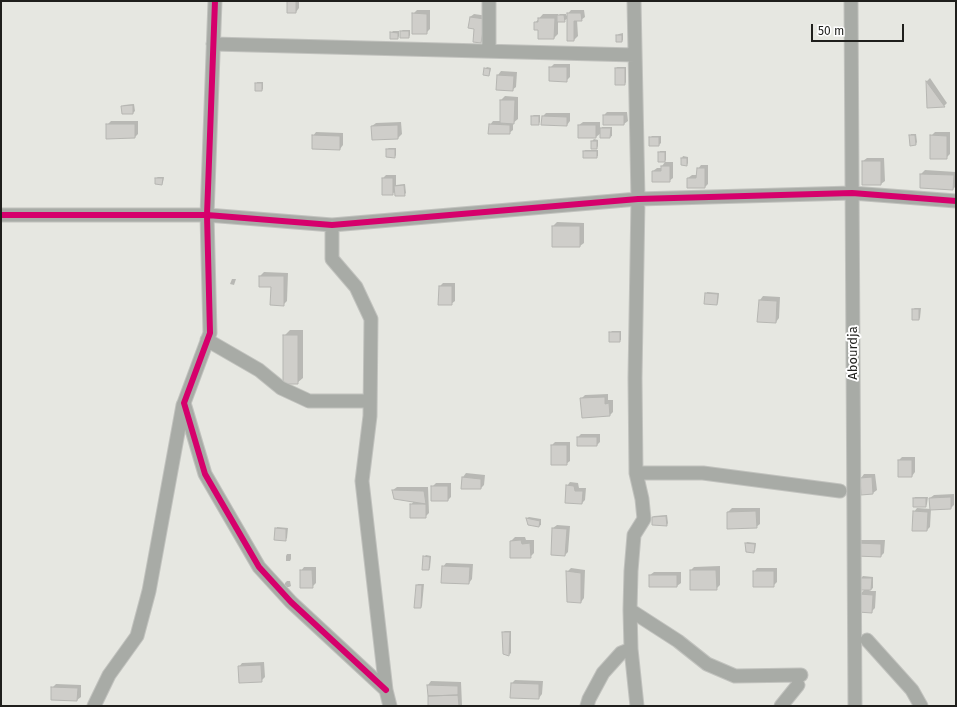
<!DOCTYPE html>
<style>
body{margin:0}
#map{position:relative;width:957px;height:707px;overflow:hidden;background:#e6e7e1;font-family:"Fira Sans",sans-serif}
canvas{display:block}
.frame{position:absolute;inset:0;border:2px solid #1f1f1c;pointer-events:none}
.scale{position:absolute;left:811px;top:24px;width:93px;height:18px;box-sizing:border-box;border:2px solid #1f1f1c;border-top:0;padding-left:5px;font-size:12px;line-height:14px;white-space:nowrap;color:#1f1f1c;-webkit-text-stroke:3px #fff;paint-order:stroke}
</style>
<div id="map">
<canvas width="957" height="707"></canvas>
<div class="frame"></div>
<div class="scale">50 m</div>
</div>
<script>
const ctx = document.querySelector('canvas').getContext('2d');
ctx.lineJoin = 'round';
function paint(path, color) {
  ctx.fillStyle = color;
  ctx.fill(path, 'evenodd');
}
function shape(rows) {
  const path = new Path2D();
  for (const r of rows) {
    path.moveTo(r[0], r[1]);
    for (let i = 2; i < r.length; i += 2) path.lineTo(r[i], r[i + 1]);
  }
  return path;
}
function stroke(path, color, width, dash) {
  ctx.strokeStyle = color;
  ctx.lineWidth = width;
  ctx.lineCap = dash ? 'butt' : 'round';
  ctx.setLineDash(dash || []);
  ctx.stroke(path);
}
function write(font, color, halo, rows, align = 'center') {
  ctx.font = font + ' "Fira Sans",sans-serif';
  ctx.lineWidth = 4;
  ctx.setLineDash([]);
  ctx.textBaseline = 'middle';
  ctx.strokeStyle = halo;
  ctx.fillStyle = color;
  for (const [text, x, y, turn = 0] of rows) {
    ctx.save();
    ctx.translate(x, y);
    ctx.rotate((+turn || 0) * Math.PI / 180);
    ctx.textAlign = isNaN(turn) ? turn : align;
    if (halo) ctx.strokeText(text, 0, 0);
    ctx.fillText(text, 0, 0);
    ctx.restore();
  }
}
paint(shape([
 [288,1,299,1,299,8,296,12],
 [417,10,430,10,430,29,426,33,413,14],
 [571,10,584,10,585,17,581,20,577,20,578,36,574,40,568,18,564,21,558,21,558,34,554,38,539,29,535,23,543,14,558,14,558,16,560,14,566,14,566,16],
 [474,14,488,16,485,38,481,42,470,17],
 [403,30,410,30,410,35,409,37,401,31],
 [393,31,399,31,399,36,398,38,391,33],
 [623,33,623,40,622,41,617,35,619,34],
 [554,64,570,64,570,77,566,81,550,68],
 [487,67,491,68,490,73,489,75,485,69],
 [617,67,626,67,626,82,625,84,616,68],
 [501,71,517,72,516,87,512,90,498,75],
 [930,78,947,103,944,106,928,107,927,81],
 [257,82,263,82,263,89,262,90,256,84],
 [505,96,518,97,518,119,513,123,513,130,509,133,490,125,493,121,501,121,501,100],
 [134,104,135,111,133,113,122,107,124,105],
 [607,112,627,112,628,121,624,124,604,115],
 [546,113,570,113,570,121,567,125,543,116],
 [534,115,540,115,540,122,538,124,532,116],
 [111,121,138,121,138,134,135,137,107,125],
 [401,122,402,134,398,138,372,126,376,123],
 [583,122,600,122,600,130,602,127,612,127,612,136,610,137,601,133,596,137,579,125],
 [316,132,343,133,343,145,340,149,313,136],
 [935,132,950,132,950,154,946,158,931,136],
 [911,134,916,134,917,142,916,144,911,145,910,136],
 [652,136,661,136,661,143,659,145,650,145,650,138],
 [594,139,598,140,598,146,597,148,592,148,592,141],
 [389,148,396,148,396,155,395,157,387,149],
 [585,150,598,150,598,156,596,157,584,151],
 [660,151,666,151,666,160,665,161,659,153],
 [683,156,688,157,688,163,687,165,682,158],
 [867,158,884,158,885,181,881,184,863,161],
 [665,162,673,162,673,178,669,181,653,171,657,168,662,168,662,166],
 [701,165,708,165,708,184,705,187,688,178,692,175,697,175,698,169],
 [925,170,956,172,956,186,953,189,921,187,921,174],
 [386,175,396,175,396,185,405,184,406,193,404,195,396,191,392,194,383,178],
 [158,177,164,177,163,182,162,184,156,178],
 [557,222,584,223,584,243,580,246,553,226],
 [264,272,288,273,287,301,283,305,272,286,260,276],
 [232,279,236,279,234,285,230,284],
 [443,283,455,283,455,301,451,304,440,286],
 [707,292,719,293,718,303,717,304,706,294],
 [763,296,780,297,779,318,776,322,758,321,760,300],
 [915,308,921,308,920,318,919,319,913,309],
 [290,330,303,330,303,378,297,383,284,336],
 [612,331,621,331,621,340,619,341,610,333],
 [608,394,608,400,613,400,613,412,610,415,581,399,585,395],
 [581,434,600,434,600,442,597,445,578,437],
 [555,442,570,442,570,461,566,464,552,445],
 [902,457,915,457,915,472,912,476,899,460],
 [466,473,485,475,484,485,481,488,462,488,463,477],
 [864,474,875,474,877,490,873,493,861,478],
 [570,482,578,483,579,488,586,488,585,500,582,503,567,486],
 [436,483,451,483,451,497,448,500,432,487],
 [397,487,428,487,429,513,425,517,411,505,414,501,393,490],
 [954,494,954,505,951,508,931,509,930,527,927,530,914,512,917,508,931,509,930,498,934,495],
 [915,497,928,497,927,504,926,506,914,498],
 [732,508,760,508,760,524,756,527,728,512],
 [667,515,668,523,667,525,653,517,654,516],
 [529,517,541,519,541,525,539,526,529,524,527,518],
 [557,525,570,526,568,552,565,555,553,528],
 [277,527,288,528,287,538,285,540,276,529],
 [515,537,525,537,526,540,534,540,534,553,530,557,511,541],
 [861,540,885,540,884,553,881,556,857,543],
 [747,542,756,543,755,551,754,552,746,543],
 [287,554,291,554,291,559,290,561,286,561,286,556],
 [426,555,431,556,430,568,428,569,424,557],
 [446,563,473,564,472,579,469,583,443,567],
 [720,566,720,585,716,589,691,570,694,567],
 [304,567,316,567,316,583,312,587,301,571],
 [571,568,585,570,584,598,581,602,567,572],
 [757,568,777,568,777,582,773,586,754,572],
 [654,572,681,572,681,583,677,586,650,575],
 [863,576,873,577,873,588,869,591,876,591,875,608,871,612,860,594,865,589,861,589,861,578],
 [287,581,290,581,291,586,289,587,285,587,285,583],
 [418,584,424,584,422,606,421,607,417,585],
 [505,631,511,631,511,653,509,655,504,653,503,632],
 [264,662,265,677,261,681,239,667,242,663],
 [515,680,543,681,542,694,539,698,512,683],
 [431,681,461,682,462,705,429,706,428,685],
 [56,684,81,685,81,697,77,700,52,688]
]), '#0003');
const building = shape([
 [287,1,296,1,296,13,287,13,287,1],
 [412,13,427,14,427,34,412,34,412,13],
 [567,13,581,13,582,21,574,21,574,41,567,41,567,13],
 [557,15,564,15,565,22,557,22,557,15],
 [470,17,485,19,481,43,473,42,474,29,468,28,470,17],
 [538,18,555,18,554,39,538,39,538,30,534,30,534,22,538,22,538,18],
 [400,31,409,31,409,38,400,38,400,31],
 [390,32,398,33,398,39,390,39,390,32],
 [616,35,622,35,622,42,616,42,616,35],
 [549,67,567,67,567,82,549,81,549,67],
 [484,68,490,69,489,76,483,75,484,68],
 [615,68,625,68,625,85,615,85,615,68],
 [497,75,514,76,513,91,496,90,497,75],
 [926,81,945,107,927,108,926,81],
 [255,83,262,83,262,91,255,91,255,83],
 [500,100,515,100,514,124,500,123,500,100],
 [133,105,133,114,122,114,121,106,133,105],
 [603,115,624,115,624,125,603,125,603,115],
 [531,116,539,116,539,125,531,125,531,116],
 [542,116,567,117,567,126,541,125,542,116],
 [106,124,135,124,135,138,106,139,106,124],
 [489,124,510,125,510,134,488,134,489,124],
 [398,125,398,139,372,140,371,126,398,125],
 [578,125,596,125,596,138,578,138,578,125],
 [600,128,611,128,610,138,600,138,600,128],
 [312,135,340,136,340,150,312,149,312,135],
 [909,135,915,135,916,145,910,146,909,135],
 [930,135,947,136,947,159,930,159,930,135],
 [649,137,659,137,659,146,649,146,649,137],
 [591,141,597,141,597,149,591,149,591,141],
 [386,149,395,149,395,158,386,157,386,149],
 [583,151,597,151,597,158,583,158,583,151],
 [658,152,665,152,665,162,658,162,658,152],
 [681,158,687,158,687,166,681,165,681,158],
 [862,161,881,161,881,185,862,185,862,161],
 [661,166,670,166,670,182,652,182,652,171,661,171,661,166],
 [697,168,705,168,705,188,687,188,687,178,696,178,697,168],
 [920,174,954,175,953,190,920,188,920,174],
 [155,178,163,178,162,185,155,184,155,178],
 [382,178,393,178,393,195,382,195,382,178],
 [404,185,405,196,395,196,394,186,404,185],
 [552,226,580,226,580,247,552,247,552,226],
 [259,276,284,276,284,306,270,305,271,287,259,287,259,276],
 [439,286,452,286,452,305,438,305,439,286],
 [705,293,718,294,717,305,704,304,705,293],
 [759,300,777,301,776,323,757,322,759,300],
 [912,309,919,309,919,320,912,320,912,309],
 [609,332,620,332,620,342,609,342,609,332],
 [283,335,298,335,298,384,283,384,283,335],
 [605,397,605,404,609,403,610,416,582,418,580,398,605,397],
 [577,437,597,437,597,446,577,446,577,437],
 [551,445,567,445,567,465,551,465,551,445],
 [898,460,912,460,912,477,898,477,898,460],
 [462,477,481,479,481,489,461,489,462,477],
 [872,477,873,494,861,495,860,478,872,477],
 [566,485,574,486,575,491,583,491,582,504,565,503,566,485],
 [431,486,448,486,448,501,431,501,431,486],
 [392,490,424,491,426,504,394,499,392,490],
 [951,497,951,509,930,510,929,498,951,497],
 [913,498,926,498,926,507,913,507,913,498],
 [410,504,426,504,426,518,410,518,410,504],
 [756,511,757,528,727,529,727,512,756,511],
 [913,511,928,512,927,531,912,531,913,511],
 [666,516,667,526,652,525,652,517,666,516],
 [526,518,540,521,539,527,528,525,526,518],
 [275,528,286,529,286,541,274,540,275,528],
 [552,528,567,529,565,556,551,555,552,528],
 [521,540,522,544,530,543,531,558,510,558,510,541,521,540],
 [745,543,755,544,754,553,746,552,745,543],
 [856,543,881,544,881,557,856,556,856,543],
 [423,556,430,557,429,570,422,570,423,556],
 [442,566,470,567,469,584,441,583,442,566],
 [300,570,312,570,313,588,300,588,300,570],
 [690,570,716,570,717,590,690,590,690,570],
 [566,571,581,573,581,603,567,602,566,571],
 [753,571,774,571,774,587,753,587,753,571],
 [649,575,677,575,677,587,649,587,649,575],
 [860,578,872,578,871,590,860,590,860,578],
 [416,585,422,585,421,608,414,608,416,585],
 [859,594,873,595,872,613,858,612,859,594],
 [502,632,510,632,509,656,503,654,502,632],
 [261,665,262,682,239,683,238,666,261,665],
 [511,683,539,684,539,699,510,698,511,683],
 [427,685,458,686,458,695,428,696,427,685],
 [51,687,78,688,77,701,51,700,51,687],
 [458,695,459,706,428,706,428,696,458,695]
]);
paint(building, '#cfceca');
stroke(building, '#b6b6b2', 1);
const minor = shape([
 [215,1,207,215,210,333,184,403,205,474,259,567,291,602,386,690],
 [634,1,638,199,635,378,636,473,703,473,840,491],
 [851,1,855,706],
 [213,44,635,55],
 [489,51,489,1],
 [1,215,207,215,332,225,638,199,852,193,956,201],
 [332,225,332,259,356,287,371,319,370,416,362,481,386,690,390,706],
 [207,340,259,370,281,388,309,401,370,401],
 [636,473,642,499,644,519,634,535,631,571,630,610,631,649,637,706],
 [630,610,678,641,707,664,735,676,801,675],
 [867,640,912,690,921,706],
 [94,706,109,675,137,636,149,591,183,405],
 [587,706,589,699,603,673,621,653,631,649],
 [781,706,798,685]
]);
stroke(minor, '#c1c2be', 15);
stroke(minor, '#a8aba6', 13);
stroke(shape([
 [215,1,207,215,210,333,184,403,205,474,259,567,291,602,386,690],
 [1,215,207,215,332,225,638,199,852,193,956,201]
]), '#d6006c', 6);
write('13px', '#1f1f1c', '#fff', [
 ["Abourdja",853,353,-90]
]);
</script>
